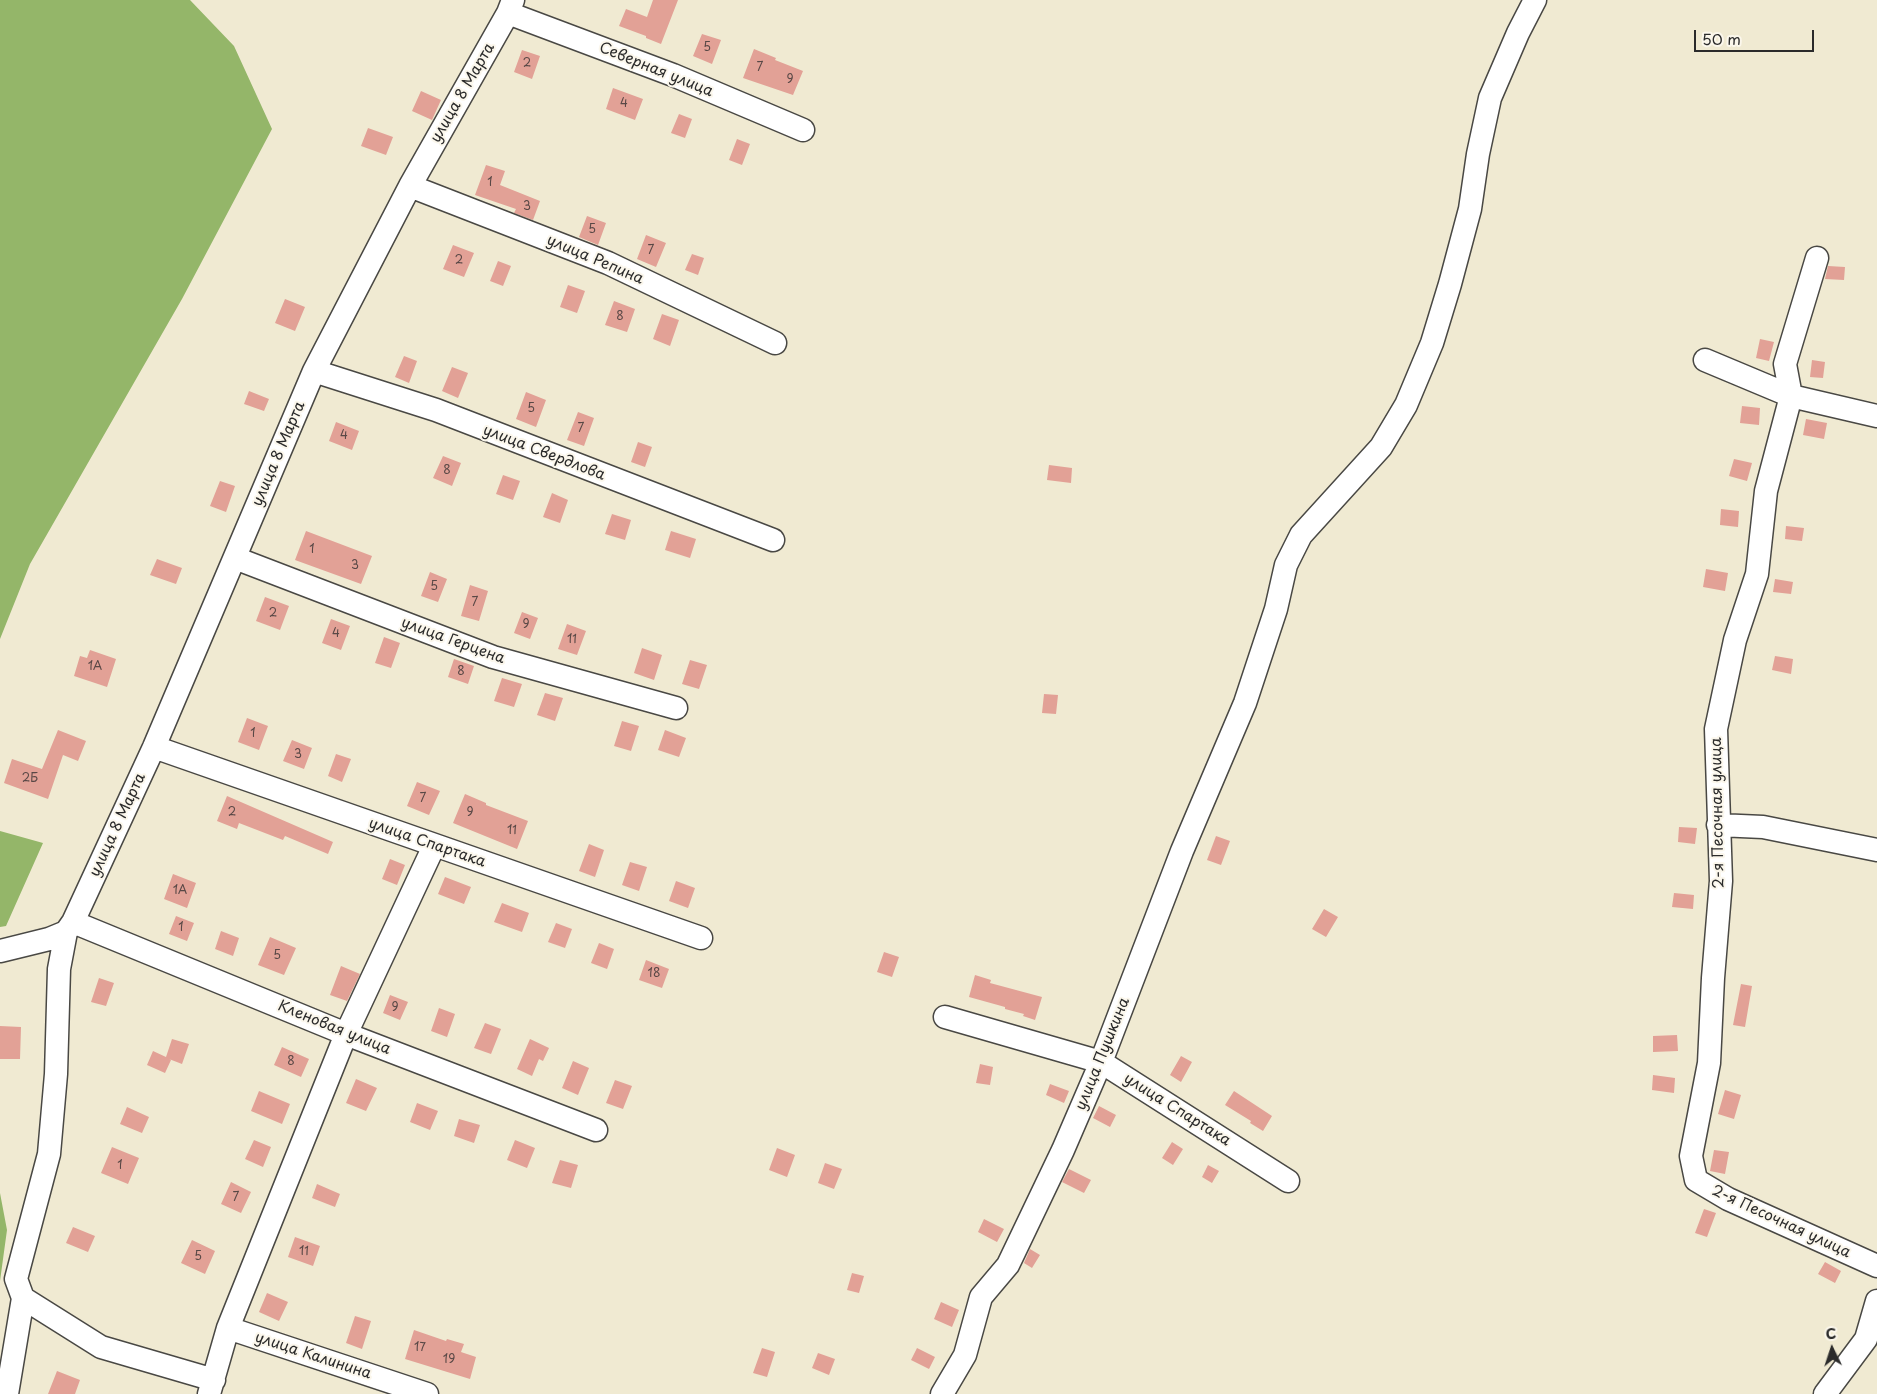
<!DOCTYPE html>
<meta charset="utf-8">
<style>
body{margin:0}
#map{position:relative;width:1877px;height:1394px;overflow:hidden;background:#f0ead2;font-family:"Playpen Sans",sans-serif}
canvas{display:block}
.north{position:absolute;left:1807px;top:1324px;width:50px;height:50px;-webkit-text-stroke:4px #fbf7ec;paint-order:stroke;rotate:356deg;font-size:14px;font-weight:700;line-height:20px;text-align:center;color:#2b2b2b}
.north::after{content:'';display:block;margin:auto;width:18px;height:22px;background:#2b2b2b;clip-path:polygon(50% 0,100% 100%,50% 72%,0 100%)}
.scale{position:absolute;left:1694px;top:30px;width:120px;height:22px;box-sizing:border-box;border:2px solid #2b2b2b;border-top:0;padding-left:6px;font-size:15px;line-height:18px;white-space:nowrap;color:#2b2b2b;-webkit-text-stroke:4px #fbf7ec;paint-order:stroke}
</style>
<div id="map">
<canvas width="1877" height="1394"></canvas>
<div class="north">С</div>
<div class="scale">50 m</div>
</div>
<script>
const ctx = document.querySelector('canvas').getContext('2d');
ctx.lineJoin = 'round';
function paint(path, color) {
  ctx.fillStyle = color;
  ctx.fill(path, 'evenodd');
}
function shape(rows) {
  const path = new Path2D();
  for (const r of rows) {
    path.moveTo(r[0], r[1]);
    for (let i = 2; i < r.length; i += 2) path.lineTo(r[i], r[i + 1]);
  }
  return path;
}
function stroke(path, color, width, dash) {
  ctx.strokeStyle = color;
  ctx.lineWidth = width;
  ctx.lineCap = dash ? 'butt' : 'round';
  ctx.setLineDash(dash || []);
  ctx.stroke(path);
}
function write(font, color, halo, rows, align = 'center') {
  ctx.font = font + ' "Playpen Sans",sans-serif';
  ctx.lineWidth = 4;
  ctx.setLineDash([]);
  ctx.textBaseline = 'middle';
  ctx.strokeStyle = halo;
  ctx.fillStyle = color;
  for (const [text, x, y, turn = 0] of rows) {
    ctx.save();
    ctx.translate(x, y);
    ctx.rotate((+turn || 0) * Math.PI / 180);
    ctx.textAlign = isNaN(turn) ? turn : align;
    if (halo) ctx.strokeText(text, 0, 0);
    ctx.fillText(text, 0, 0);
    ctx.restore();
  }
}
paint(shape([
 [0,0,190,0,234,46,272,129,182,299,30,564,0,639],
 [0,831,43,843,6,926,0,927],
 [0,1193,7,1230,0,1281]
]), '#94b669');
paint(shape([
 [653,0,678,0,661,44,646,38,646,36,619,26,626,9,647,17],
 [702,34,721,40,712,64,693,56],
 [754,49,776,58,775,60,803,71,793,95,743,78],
 [522,50,540,56,532,79,514,72],
 [613,88,643,99,635,120,606,109],
 [421,91,441,100,432,120,412,111],
 [679,114,692,119,685,138,671,133],
 [368,128,393,137,386,155,361,146],
 [737,139,750,144,742,165,729,160],
 [486,165,505,171,500,185,540,201,533,220,514,213,516,209,475,195],
 [587,216,606,223,598,245,579,237],
 [646,235,666,243,656,267,637,259],
 [453,245,474,253,464,277,443,269],
 [692,254,704,258,698,275,685,270],
 [498,261,511,266,503,286,490,281],
 [1828,266,1845,267,1844,280,1825,279],
 [568,285,585,291,577,313,560,307],
 [285,299,305,307,295,331,275,323],
 [614,301,635,309,627,332,605,325],
 [662,314,679,320,670,346,653,339],
 [1760,339,1774,342,1769,361,1756,358],
 [404,356,417,361,409,383,395,377],
 [1812,360,1825,362,1823,378,1810,377],
 [452,367,468,373,458,398,442,391],
 [249,391,269,399,264,411,244,404],
 [526,392,546,400,536,427,516,419],
 [1742,406,1760,408,1759,425,1740,423],
 [578,412,594,418,584,446,567,440],
 [1806,419,1827,423,1824,439,1803,435],
 [336,422,359,431,352,450,329,441],
 [638,442,652,447,645,467,631,462],
 [443,456,461,463,452,486,433,478],
 [1734,459,1752,463,1747,481,1729,476],
 [1049,465,1072,468,1071,483,1047,480],
 [503,475,520,481,513,500,496,494],
 [220,481,235,486,226,512,210,506],
 [552,493,568,500,560,523,543,517],
 [1721,509,1739,511,1738,527,1720,525],
 [612,514,631,520,625,540,605,534],
 [1786,526,1804,528,1802,541,1785,539],
 [306,531,372,556,361,584,295,560],
 [671,531,696,539,690,558,665,550],
 [157,559,182,568,176,584,150,575],
 [1706,569,1728,573,1725,591,1703,587],
 [430,572,447,579,438,602,421,596],
 [1775,579,1793,582,1791,594,1773,592],
 [470,585,488,591,479,621,461,616],
 [265,597,289,606,280,630,256,621],
 [522,612,538,618,530,639,514,633],
 [331,619,350,626,341,650,322,643],
 [567,624,586,631,577,655,558,649],
 [384,637,400,643,391,668,375,663],
 [642,648,662,655,654,680,634,673],
 [90,650,116,659,107,687,74,676,80,656,87,658],
 [1775,656,1793,659,1791,674,1772,670],
 [454,659,474,666,468,684,448,677],
 [690,660,707,665,699,689,682,684],
 [502,678,522,684,514,707,494,701],
 [545,693,563,698,555,721,537,715],
 [1044,694,1058,695,1056,714,1042,713],
 [247,718,268,726,259,750,238,742],
 [622,721,639,726,631,751,614,746],
 [58,730,86,741,78,761,63,755,48,799,4,783,12,759,42,769],
 [665,730,686,738,679,757,658,750],
 [292,740,312,748,304,769,283,761],
 [336,754,351,759,342,782,328,776],
 [417,782,440,791,429,815,407,806],
 [465,794,486,803,486,805,528,821,517,849,453,823],
 [227,796,333,842,328,854,285,836,283,840,239,823,237,829,217,821],
 [1679,827,1697,828,1695,844,1678,842],
 [1216,836,1230,841,1221,865,1207,860],
 [589,844,604,850,595,877,579,871],
 [390,859,405,865,397,885,382,879],
 [630,862,647,867,639,891,622,885],
 [173,874,196,883,187,908,164,899],
 [445,877,471,887,464,904,438,894],
 [676,881,695,888,688,908,669,901],
 [1674,893,1694,895,1693,909,1672,907],
 [502,903,529,913,522,932,494,922],
 [1324,909,1338,917,1326,937,1312,929],
 [176,916,194,923,187,941,169,934],
 [556,923,572,929,565,948,548,942],
 [221,931,239,938,233,956,215,949],
 [270,937,296,948,284,975,258,965],
 [599,943,614,949,607,969,591,963],
 [884,952,899,957,892,977,877,972],
 [646,960,669,969,662,988,639,980],
 [341,966,360,974,347,1001,330,995],
 [975,975,991,980,990,983,1042,997,1035,1020,1023,1016,1024,1014,1005,1009,1005,1007,969,997],
 [99,978,114,983,106,1006,91,1002],
 [1741,984,1752,986,1745,1027,1733,1025],
 [390,995,408,1002,400,1020,383,1013],
 [439,1008,455,1014,447,1037,431,1031],
 [485,1023,501,1029,491,1054,474,1048],
 [0,1026,21,1027,20,1059,0,1059],
 [1677,1035,1678,1051,1653,1052,1653,1036],
 [172,1039,189,1044,182,1064,169,1059,171,1060,165,1073,147,1065,153,1051,166,1057],
 [530,1039,549,1048,543,1061,539,1059,532,1076,517,1069],
 [282,1047,309,1059,301,1077,274,1065],
 [1181,1056,1192,1062,1181,1082,1170,1075],
 [573,1061,589,1068,578,1095,562,1088],
 [980,1064,993,1067,990,1085,976,1083],
 [1653,1075,1675,1078,1674,1093,1652,1090],
 [356,1079,377,1088,366,1111,346,1103],
 [615,1080,632,1086,623,1109,606,1103],
 [1050,1084,1069,1091,1064,1103,1046,1095],
 [1725,1090,1741,1095,1734,1119,1718,1114],
 [259,1091,290,1104,282,1124,251,1111],
 [1234,1091,1272,1116,1263,1131,1250,1123,1251,1121,1225,1105],
 [417,1103,438,1111,430,1130,410,1122],
 [1099,1106,1116,1115,1110,1127,1093,1118],
 [127,1107,149,1117,142,1133,120,1124],
 [459,1119,480,1125,474,1143,454,1136],
 [254,1140,271,1147,263,1167,245,1159],
 [515,1140,535,1148,527,1168,507,1160],
 [1172,1142,1183,1149,1173,1165,1162,1158],
 [112,1147,139,1158,128,1184,101,1173],
 [777,1148,795,1155,787,1177,769,1170],
 [1714,1150,1729,1152,1725,1174,1710,1171],
 [560,1160,578,1165,571,1188,552,1183],
 [825,1163,842,1169,834,1189,818,1183],
 [1208,1165,1219,1171,1212,1183,1202,1177],
 [1069,1169,1091,1180,1084,1193,1062,1182],
 [231,1182,251,1192,241,1213,221,1204],
 [317,1184,340,1194,335,1207,312,1198],
 [1704,1209,1716,1213,1707,1237,1695,1233],
 [984,1219,1004,1229,997,1242,978,1232],
 [73,1227,95,1236,88,1252,66,1243],
 [295,1237,320,1246,313,1266,288,1257],
 [192,1240,215,1251,205,1274,181,1263],
 [1030,1249,1040,1255,1032,1268,1024,1263],
 [1825,1262,1841,1271,1835,1283,1818,1274],
 [852,1273,864,1276,859,1293,847,1290],
 [267,1293,288,1302,279,1321,259,1312],
 [941,1302,959,1310,952,1327,934,1319],
 [355,1316,371,1321,362,1349,346,1343],
 [414,1330,446,1341,447,1339,464,1344,461,1352,476,1357,470,1379,405,1359],
 [762,1348,775,1352,767,1377,753,1373],
 [917,1348,935,1357,929,1369,911,1360],
 [818,1353,835,1359,829,1375,812,1368],
 [57,1371,80,1380,75,1394,48,1394]
]), '#e2a196');
const minor = shape([
 [508,13,673,75,803,130],
 [410,186,608,263,775,343],
 [1817,258,1785,364,1791,396,1766,491,1757,574,1735,640,1716,729,1721,881,1713,978,1709,1063,1691,1156,1696,1180,1728,1199,1877,1266],
 [1705,360,1791,396,1877,416],
 [314,371,436,410,773,540],
 [235,558,493,657,676,708],
 [154,747,701,938],
 [1718,825,1763,827,1877,850],
 [73,922,346,1034,596,1130],
 [0,951,49,939,66,932,73,922,154,747,314,371,410,186,508,13,513,0],
 [945,1017,1101,1062,1288,1181],
 [23,1298,101,1347,214,1380],
 [228,1328,427,1394],
 [7,1394,23,1298,16,1279,49,1154,56,1074,59,969,66,932],
 [209,1394,228,1328,346,1034,434,846],
 [942,1394,965,1355,981,1297,1008,1265,1063,1150,1101,1062,1182,851,1245,703,1276,609,1286,565,1301,535,1381,447,1406,405,1432,343,1450,284,1470,209,1478,154,1490,98,1518,33,1535,0],
 [1825,1394,1866,1339,1877,1301]
]);
stroke(minor, '#494844', 25);
stroke(minor, '#fff', 22);
write('12px', '#594846', null, [
 ["5",707,48],
 ["2",527,64],
 ["7",760,68],
 ["9",790,80],
 ["4",624,104],
 ["1",490,183],
 ["3",527,207],
 ["5",592,230],
 ["7",651,251],
 ["2",459,261],
 ["8",620,317],
 ["5",531,409],
 ["7",581,429],
 ["4",344,436],
 ["8",447,471],
 ["1",312,550],
 ["3",355,566],
 ["5",434,587],
 ["7",475,603],
 ["2",273,614],
 ["9",526,625],
 ["4",336,634],
 ["11",572,640],
 ["1А",95,667],
 ["8",461,672],
 ["1",253,734],
 ["3",298,755],
 ["2Б",30,779],
 ["7",423,799],
 ["2",232,813],
 ["9",470,813],
 ["11",512,831],
 ["1А",180,891],
 ["1",181,928],
 ["5",277,956],
 ["18",654,974],
 ["9",395,1008],
 ["8",291,1062],
 ["1",120,1166],
 ["7",236,1198],
 ["11",304,1252],
 ["5",198,1257],
 ["17",420,1348],
 ["19",449,1360]
]);
write('15px', '#2b2b2b', '#fbf7ec', [
 ["Северная улица",656,70,22],
 ["улица 8 Марта",463,93,-60],
 ["улица Репина",595,260,23],
 ["улица Свердлова",544,453,21],
 ["улица 8 Марта",279,454,-67],
 ["улица Герцена",453,641,20],
 ["2-я Песочная улица",1718,813,-91],
 ["улица 8 Марта",118,825,-65],
 ["улица Спартака",427,843,19],
 ["Кленовая улица",334,1028,22],
 ["улица Пушкина",1103,1054,-68],
 ["улица Спартака",1177,1110,32],
 ["2-я Песочная улица",1781,1222,25],
 ["улица Калинина",313,1356,18]
]);
</script>
